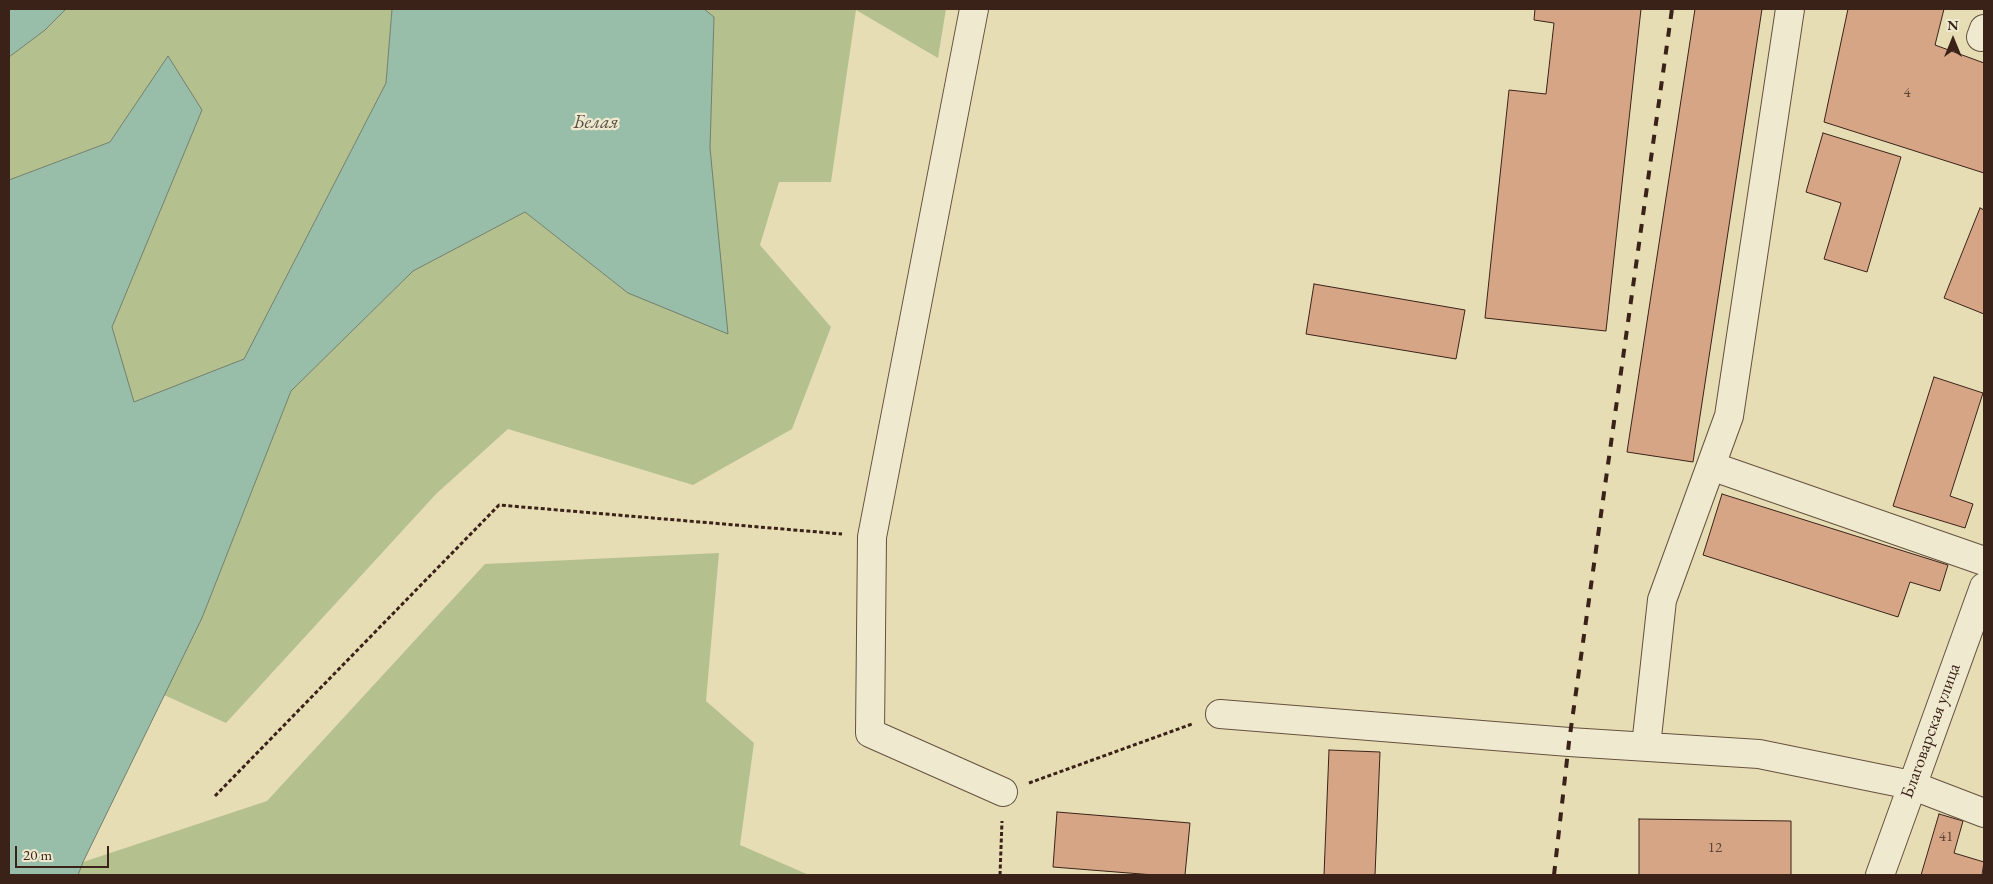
<!DOCTYPE html>
<meta charset="utf-8">
<style>
body{margin:0}
#map{position:relative;width:1993px;height:884px;overflow:hidden;background:#e7ddb5;font-family:"EB Garamond",serif}
canvas{display:block}
.frame{position:absolute;inset:0;border:10px solid #3a2218;pointer-events:none}
.north{position:absolute;left:1928px;top:15px;width:50px;height:50px;-webkit-text-stroke:4px #efe9cf;paint-order:stroke;rotate:0deg;font-size:14px;font-weight:700;line-height:20px;text-align:center;color:#3a2218}
.north::after{content:'';display:block;margin:auto;width:18px;height:22px;background:#3a2218;clip-path:polygon(50% 0,100% 100%,50% 72%,0 100%)}
.scale{position:absolute;left:15px;top:846px;width:94px;height:22px;box-sizing:border-box;border:2px solid #3a2218;border-top:0;padding-left:6px;font-size:15px;line-height:18px;white-space:nowrap;color:#3a2218;-webkit-text-stroke:4px #efe9cf;paint-order:stroke}
</style>
<div id="map">
<canvas width="1993" height="884"></canvas>
<div class="frame"></div>
<div class="north">N</div>
<div class="scale">20 m</div>
</div>
<script>
const ctx = document.querySelector('canvas').getContext('2d');
ctx.lineJoin = 'round';
function paint(path, color) {
  ctx.fillStyle = color;
  ctx.fill(path, 'evenodd');
}
function shape(rows) {
  const path = new Path2D();
  for (const r of rows) {
    path.moveTo(r[0], r[1]);
    for (let i = 2; i < r.length; i += 2) path.lineTo(r[i], r[i + 1]);
  }
  return path;
}
function stroke(path, color, width, dash) {
  ctx.strokeStyle = color;
  ctx.lineWidth = width;
  ctx.lineCap = dash ? 'butt' : 'round';
  ctx.setLineDash(dash || []);
  ctx.stroke(path);
}
function write(font, color, halo, rows, align = 'center') {
  ctx.font = font + ' "EB Garamond",serif';
  ctx.lineWidth = 4.5;
  ctx.setLineDash([]);
  ctx.textBaseline = 'middle';
  ctx.strokeStyle = halo;
  ctx.fillStyle = color;
  for (const [text, x, y, turn = 0] of rows) {
    ctx.save();
    ctx.translate(x, y);
    ctx.rotate((+turn || 0) * Math.PI / 180);
    ctx.textAlign = isNaN(turn) ? turn : align;
    if (halo) ctx.strokeText(text, 0, 0);
    ctx.fillText(text, 0, 0);
    ctx.restore();
  }
}
paint(shape([
 [66,9,392,9,386,83,244,359,134,403,112,327,202,110,168,57,110,142,9,180,9,57,45,30],
 [704,9,946,9,938,58,856,10,831,182,779,182,760,245,831,327,792,429,693,485,508,429,436,494,226,723,164,695,202,618,291,391,413,271,525,212,628,293,710,148,714,17],
 [719,553,706,701,754,743,740,845,809,875,78,875,83,862,267,801,485,564]
]), '#b4c18e');
const water = shape([
 [9,9,66,9,45,30,9,57,9,9],
 [392,9,704,9,714,17,710,148,728,334,628,293,525,212,413,271,291,391,202,618,83,862,78,875,9,875,9,180,110,142,168,56,202,110,112,327,134,402,244,359,386,83,392,9]
]);
paint(water, '#98bda8');
stroke(water, '#727f6e', 1);
const building = shape([
 [1535,9,1641,9,1606,331,1485,318,1509,90,1546,94,1554,23,1534,20,1535,9],
 [1695,9,1762,9,1693,462,1627,452,1695,9],
 [1848,9,1944,9,1935,45,1984,63,1984,173,1824,122,1848,9],
 [1823,133,1901,157,1867,272,1824,259,1841,203,1806,192,1823,133],
 [1980,208,1984,210,1984,314,1944,298,1980,208],
 [1314,284,1465,310,1456,359,1306,334,1314,284],
 [1934,377,1983,393,1950,496,1973,504,1965,528,1893,506,1934,377],
 [1722,494,1948,565,1940,591,1910,582,1898,617,1703,555,1722,494],
 [1329,750,1380,752,1375,875,1324,875,1329,750],
 [1057,812,1190,823,1185,875,1154,875,1053,867,1057,812],
 [1939,814,1963,821,1954,853,1984,862,1982,875,1921,875,1939,814],
 [1639,819,1791,821,1791,875,1639,875,1639,819]
]);
paint(building, '#d5a586');
stroke(building, '#3a2218', 1);
const minor = shape([
 [974,9,872,537,870,733,1003,792],
 [1981,37,1984,29],
 [1711,466,1984,561],
 [1220,714,1569,742,1759,754,1911,785,1984,813],
 [1646,746,1662,600,1729,416,1790,9],
 [1880,875,1984,587]
]);
stroke(minor, '#65513f', 30);
stroke(shape([
 [1029,783,1192,724],
 [215,796,499,505,842,534],
 [1000,875,1002,821]
]), '#3a2218', 3, [4, 2.5]);
stroke(minor, '#efe9cf', 28);
stroke(shape([
 [1554,875,1569,742,1672,9]
]), '#3a2218', 4, [9, 9]);
write('15px', '#614334', null, [
 ["4",1907,93],
 ["41",1946,837],
 ["12",1715,848]
]);
write('18px', '#3a2218', '#efe9cf', [
 ["Благоварская улица",1931,731,-70]
]);
write('italic 19px', '#565043', '#efe9cf', [
 ["Белая",596,123]
]);
</script>
